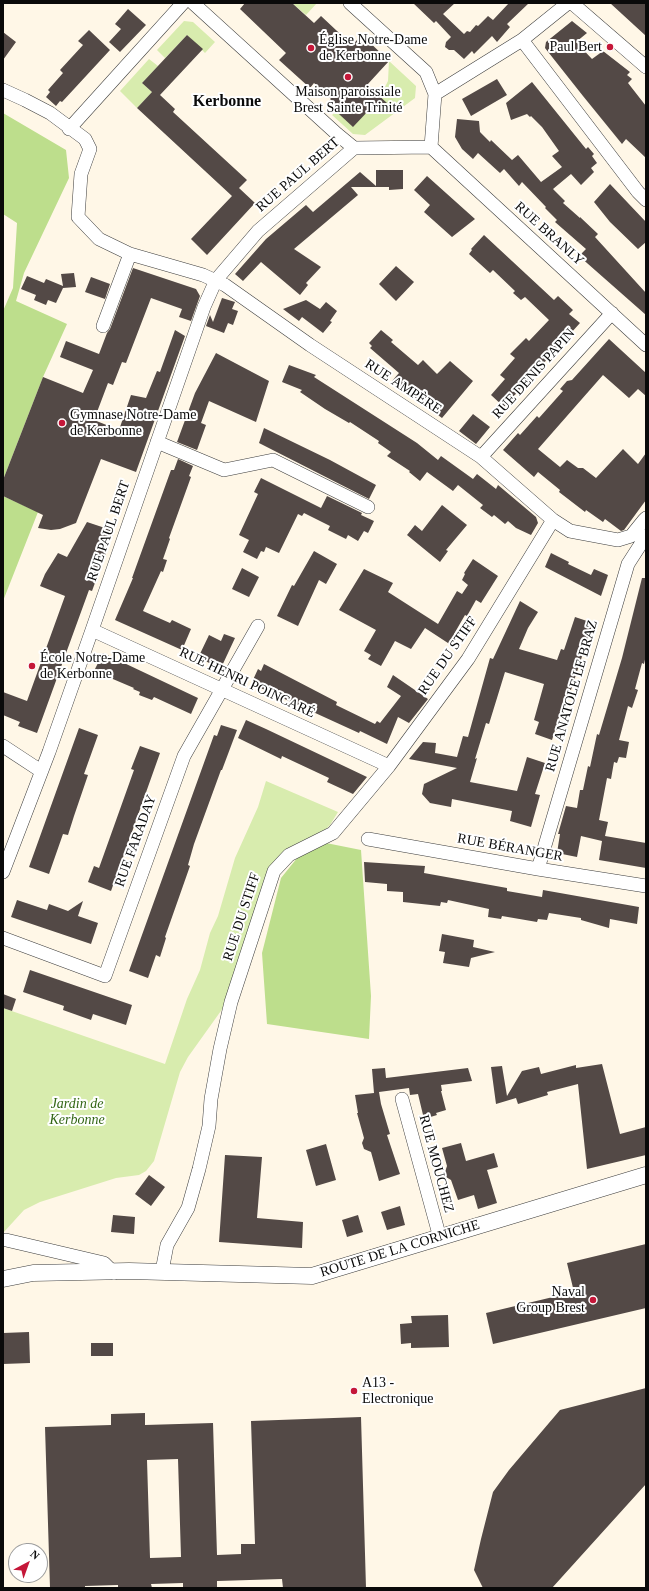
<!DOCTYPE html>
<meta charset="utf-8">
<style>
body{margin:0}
#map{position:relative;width:649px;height:1591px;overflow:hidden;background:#fff7e7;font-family:Georgia,serif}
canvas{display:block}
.frame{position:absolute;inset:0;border:4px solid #0a0a0a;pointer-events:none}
.north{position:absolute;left:8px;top:1543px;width:40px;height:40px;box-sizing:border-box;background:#fff;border:1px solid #9d9d9d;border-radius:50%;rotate:41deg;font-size:11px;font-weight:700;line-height:16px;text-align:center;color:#0a0a0a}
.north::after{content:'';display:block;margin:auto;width:14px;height:18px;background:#c51739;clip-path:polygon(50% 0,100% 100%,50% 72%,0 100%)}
</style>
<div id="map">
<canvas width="649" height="1591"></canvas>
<div class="frame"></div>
<div class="north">N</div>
</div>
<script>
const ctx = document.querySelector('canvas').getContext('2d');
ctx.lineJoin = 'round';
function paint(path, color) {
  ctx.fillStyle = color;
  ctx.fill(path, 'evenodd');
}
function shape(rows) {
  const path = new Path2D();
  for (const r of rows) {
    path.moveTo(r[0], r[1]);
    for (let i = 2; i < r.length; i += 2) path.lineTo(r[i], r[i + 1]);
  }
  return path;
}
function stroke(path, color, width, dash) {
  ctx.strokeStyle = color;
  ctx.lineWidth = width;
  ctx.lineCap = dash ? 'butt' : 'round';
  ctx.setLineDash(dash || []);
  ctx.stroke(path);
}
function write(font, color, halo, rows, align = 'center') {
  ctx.font = font + ' Georgia,serif';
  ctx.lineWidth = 4;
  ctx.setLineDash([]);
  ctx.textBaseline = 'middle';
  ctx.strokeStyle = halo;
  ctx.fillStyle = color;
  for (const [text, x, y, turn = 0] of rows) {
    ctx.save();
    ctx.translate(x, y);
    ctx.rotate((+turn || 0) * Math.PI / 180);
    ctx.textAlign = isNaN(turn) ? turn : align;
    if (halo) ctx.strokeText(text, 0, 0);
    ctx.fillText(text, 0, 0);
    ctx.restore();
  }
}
paint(shape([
 [292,3,317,3,306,15],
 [184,21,193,22,215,42,205,53,187,35,165,58,157,50],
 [149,59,158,66,142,83,152,92,137,108,120,91],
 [389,61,416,86,415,98,365,135,353,134,332,115,356,96,374,112,386,104,378,95,384,89,388,81],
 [266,781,338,812,330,825,321,834,289,849,223,1008,188,1057,180,1072,154,1161,146,1171,139,1175,116,1178,40,1202,24,1210,3,1233,3,1008,165,1064,187,999,200,970,210,933,218,916,235,858,258,807]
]), '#d8ecae');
paint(shape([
 [3,113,66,150,69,178,24,273,16,301,67,324,43,377,3,480,3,311,13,288,17,223,3,214],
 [3,496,38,512,3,601],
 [326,843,361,850,371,996,369,1039,267,1024,262,953,281,878,298,857]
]), '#bdde8c');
paint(shape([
 [245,3,292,3,314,23,321,16,352,45,362,35,389,61,367,85,387,103,374,112,370,109,353,127,327,103,331,99,314,83,310,88,279,60,286,53,240,9],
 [413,3,455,3,443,14,464,34,467,31,470,32,476,25,478,26,488,16,493,20,509,3,529,3,507,24,510,27,497,42,492,36,474,54,472,51,464,59,454,50,449,50,445,47,446,42,451,37,436,21,434,23],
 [610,3,646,3,646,36],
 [128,9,146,25,120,52,109,42,121,29,115,24],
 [572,21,587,33,576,42,592,59,603,51,630,72,627,75,632,79,628,83,646,106,646,158,626,139,622,144,583,96,545,48,546,42],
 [89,30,110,50,62,102,60,101,56,106,46,97,50,92,48,90,63,73,60,70,83,45,78,41],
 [3,32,16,42,3,60],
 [187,35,203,49,160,95,175,109,173,112,247,180,239,188,255,203,207,255,191,239,232,196,137,108,152,92,142,83],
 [497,79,507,95,471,116,462,99],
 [532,82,586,149,588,147,594,154,592,156,597,163,591,168,594,172,581,185,571,174,553,189,565,201,563,203,580,218,580,217,598,234,595,237,646,293,646,315,579,256,586,249,555,222,557,220,545,208,546,207,522,182,519,186,504,169,500,173,478,153,473,159,462,149,455,137,457,119,479,121,480,132,490,142,491,140,512,160,518,155,541,182,562,167,552,156,559,151,542,127,531,116,530,117,527,114,511,120,506,103],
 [376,170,403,170,403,189,389,190,389,187,351,187,358,195,294,249,321,267,306,283,308,285,300,295,261,262,243,281,235,274,266,239,306,205,313,212,360,172,376,186],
 [427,176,475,219,452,237,424,212,430,205,414,190],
 [610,184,646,222,646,242,638,249,610,222,594,202],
 [484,235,554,300,558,296,573,310,569,314,580,323,504,407,491,395,505,379,500,375,515,358,510,354,526,338,529,341,549,320,525,297,521,300,513,293,515,291,493,270,490,273,469,254,472,250,471,249],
 [396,266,414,282,396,301,379,284],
 [133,268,196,289,200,296,191,321,179,317,182,309,151,298,126,363,122,362,113,385,108,383,94,420,119,430,131,395,146,398,157,371,160,372,175,330,185,336,136,472,101,459,76,523,60,529,51,530,38,528,43,515,3,496,3,480,43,377,83,393,93,370,60,357,66,341,99,354,107,333,110,329],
 [74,273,76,287,63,288,56,303,48,300,46,305,34,300,36,295,21,289,27,276,44,283,46,279,63,286,61,274],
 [91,277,110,284,105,299,85,292],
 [222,298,235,302,232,309,238,311,233,325,228,323,224,333,206,326,210,315,213,322],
 [306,300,320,309,326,302,337,311,330,321,332,322,323,333,302,317,299,321,283,309],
 [381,330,393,340,391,342,418,365,423,360,437,374,450,361,473,381,442,418,392,381,399,373,370,348,372,346,369,343],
 [609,339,646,373,646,396,638,389,629,398,603,375,538,449,560,467,567,460,578,468,583,468,596,478,623,449,638,464,646,453,646,500,624,530,621,531,605,519,603,522,586,510,585,512,559,492,560,490,538,472,534,477,503,450,518,433,520,435,537,416,539,418,563,391,560,389,567,381,572,380],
 [216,353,269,381,256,422,209,401,201,423,206,425,197,450,177,442,195,393],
 [289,365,316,375,314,377,417,443,438,460,441,456,473,479,477,474,496,489,498,485,536,517,538,523,531,535,516,528,508,521,505,524,494,515,492,517,480,508,483,505,458,485,453,491,427,472,420,481,409,472,410,471,387,456,391,452,378,443,379,441,350,422,349,423,325,409,300,392,302,390,282,382],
 [473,414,490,427,476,444,459,431],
 [264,428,330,460,376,485,369,499,259,443],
 [178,459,193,466,189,476,191,477,169,538,170,539,163,559,167,560,163,572,161,571,143,611,170,623,172,620,191,629,182,650,115,620,133,578,132,578,171,470,174,470],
 [261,478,321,508,327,496,362,513,361,515,374,521,368,533,364,531,358,541,348,535,346,539,328,530,330,526,304,513,302,516,298,514,279,553,266,547,264,552,261,551,257,559,243,552,249,540,239,535,258,494,254,492],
 [442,505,467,525,446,550,448,551,440,562,407,535,415,525,422,531],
 [87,522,114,531,92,591,89,590,37,733,18,726,20,722,3,715,3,692,27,701,65,596,40,586,45,574,58,553,67,557],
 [314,551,337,564,326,584,319,580,298,626,277,616,292,585,294,586],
 [551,553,569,562,568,564,591,575,594,569,608,575,601,596,545,567],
 [473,559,498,576,481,603,476,600,467,616,465,615,454,634,457,636,451,645,425,628,411,649,395,641,381,666,368,659,371,655,364,651,376,630,339,610,364,569,393,583,388,592,438,624,457,591,462,594,468,585,462,580,465,574,464,573],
 [242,568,259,577,249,597,232,589],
 [642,578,646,578,646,655,644,664,642,663,635,689,638,690,632,708,628,706,619,740,629,742,626,758,619,757,617,763,614,762,611,779,607,778,599,820,608,822,605,836,646,843,646,868,599,860,602,841,581,836,577,857,557,853,560,834,558,834,566,806,577,808,580,790,583,790,588,766,590,767,597,734,599,735,622,658],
 [520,601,538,612,528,628,519,649,557,660,561,649,564,650,575,617,593,623,571,690,568,689,552,740,535,734,539,722,534,720,544,684,505,672,489,724,486,723,475,759,477,758,470,782,517,791,527,757,545,763,535,794,540,795,531,827,510,821,512,811,452,799,451,807,430,803,422,794,424,784,457,768,409,759,423,742,436,743,435,753,457,757,463,736,468,737,490,658,493,659],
 [224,634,235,638,221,668,198,658,209,635,221,641],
 [103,653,198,698,191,714,154,697,152,700,139,695,140,692,133,689,134,688,94,671],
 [264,664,337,702,336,705,375,724,377,721,380,723,401,696,387,687,393,675,428,699,409,723,398,717,387,744,360,731,359,733,254,685,255,684,252,682,258,669,261,671],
 [246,720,266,729,367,777,353,794,327,782,329,778,282,756,281,759,238,738],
 [221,725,237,730,222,770,221,770,194,844,188,865,190,866,165,937,166,938,160,957,156,955,148,978,129,971,214,735,217,736],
 [79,728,98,735,84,774,88,775,74,816,68,835,63,834,49,874,29,867],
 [140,746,160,753,111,891,88,882,94,866,99,868,134,770,131,769],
 [364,862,425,866,424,873,507,888,507,891,542,897,543,890,639,907,637,924,610,919,609,928,581,920,581,918,549,913,547,920,538,919,537,922,502,916,501,919,488,917,489,909,448,900,447,903,441,902,440,906,403,902,403,892,387,891,387,884,365,882],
 [17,900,47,910,49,904,68,911,83,901,78,916,98,923,91,944,11,917],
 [442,934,474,940,473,947,495,952,471,958,469,967,443,963,445,952,439,951],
 [30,970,132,1005,126,1025,93,1014,91,1020,63,1010,64,1006,23,992],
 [3,994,16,999,12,1011,3,1008],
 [602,1064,620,1134,646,1127,646,1155,587,1169,578,1084,547,1092,548,1095,518,1104,516,1098,496,1104,491,1067,502,1066,507,1096,522,1071,539,1067,541,1074,576,1065,576,1068],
 [385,1068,386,1078,468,1068,472,1081,441,1085,442,1091,441,1091,446,1110,436,1113,437,1115,424,1119,418,1094,410,1095,409,1088,379,1092,381,1104,390,1134,387,1135,400,1174,379,1181,371,1152,364,1149,362,1143,364,1138,357,1113,358,1113,355,1095,374,1093,372,1069],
 [461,1143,466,1161,494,1153,498,1167,487,1170,497,1203,478,1209,474,1195,458,1200,451,1180,446,1177,445,1172,447,1166,442,1148],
 [326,1144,336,1180,316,1186,306,1150],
 [225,1155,262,1157,257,1218,303,1222,302,1248,219,1242],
 [149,1175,165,1187,151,1206,135,1194],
 [400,1206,405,1225,387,1230,381,1212],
 [113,1215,135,1217,134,1234,111,1232],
 [358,1215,363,1232,347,1237,342,1220],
 [646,1244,646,1308,493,1344,486,1313,574,1292,567,1263],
 [448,1315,449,1347,411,1348,411,1343,401,1344,400,1324,412,1323,411,1316],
 [29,1332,30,1363,3,1364,3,1333],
 [91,1343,113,1343,113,1356,91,1356],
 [646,1388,646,1484,552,1588,483,1588,474,1570,481,1539,493,1492,509,1470,560,1410],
 [145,1413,145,1425,213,1423,217,1555,241,1554,241,1544,255,1544,251,1421,361,1417,366,1588,283,1588,282,1579,217,1581,217,1588,183,1588,183,1583,151,1584,152,1588,118,1588,118,1585,85,1586,85,1588,50,1588,45,1427,111,1425,111,1414],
 [178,1459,181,1557,150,1558,147,1460]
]), '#534946');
const minor = shape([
 [193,3,337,134,354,148],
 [572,3,646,67],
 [522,40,638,192,646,200],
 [3,90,25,100,50,113,85,139,90,149,81,174,78,217,99,239,130,254,203,275,225,285,310,345,481,457,553,520,570,531,618,540,631,536,644,520,646,518],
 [435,94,522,40,568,3],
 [69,129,183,3],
 [431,147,646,345],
 [103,326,130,254],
 [157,442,224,470,273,460,368,507],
 [481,457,612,313],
 [92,630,389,766],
 [3,746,41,771],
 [368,839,538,869,646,886],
 [538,869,628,564,646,536],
 [3,872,49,752,92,630,204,307,216,280,258,231,354,148,431,147,435,94,426,72,350,3],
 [3,938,105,976,184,756,258,626],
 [402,1099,440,1238],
 [6,1240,104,1263,114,1273],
 [162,1271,167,1245,188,1208,199,1169,209,1126,211,1099,220,1049,231,1002,274,871,289,855,333,833,389,766,468,659,553,520]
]);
const tertiary = shape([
 [3,1279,33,1273,129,1271,312,1276,646,1175]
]);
stroke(minor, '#3d3d3d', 14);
stroke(tertiary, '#3d3d3d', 17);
stroke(minor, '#fff', 13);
stroke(tertiary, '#fff', 16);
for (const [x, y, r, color] of [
 [610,47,4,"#c51739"],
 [311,48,4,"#c51739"],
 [348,77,4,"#c51739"],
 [62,423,4,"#c51739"],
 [32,666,4,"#c51739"],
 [593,1300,4,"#c51739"],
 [354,1391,4,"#c51739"]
]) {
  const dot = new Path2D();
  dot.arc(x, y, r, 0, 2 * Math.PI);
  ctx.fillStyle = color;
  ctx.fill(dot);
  stroke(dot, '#fff', 1.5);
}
write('14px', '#0a0a0a', '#fff', [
 ["Église Notre-Dame",319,40],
 ["de Kerbonne",319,56],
 ["Paul Bert",602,47,"right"],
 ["Maison paroissiale",348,92,"center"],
 ["Brest Sainte Trinité",348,108,"center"],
 ["Gymnase Notre-Dame",70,415],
 ["de Kerbonne",70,431],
 ["École Notre-Dame",40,658],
 ["de Kerbonne",40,674],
 ["Naval",585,1292,"right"],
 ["Group Brest",585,1308,"right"],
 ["A13 -",362,1383],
 ["Electronique",362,1399]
], 'left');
write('14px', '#0a0a0a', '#fff', [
 ["RUE PAUL BERT",298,175,-41],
 ["RUE BRANLY",549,234,42],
 ["RUE DENIS PAPIN",534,374,-48],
 ["RUE AMPÈRE",403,387,33],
 ["RUE PAUL BERT",109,531,-71],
 ["RUE DU STIFF",448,656,-55],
 ["RUE HENRI POINCARÉ",247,683,25],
 ["RUE ANATOLE LE BRAZ",572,696,-74],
 ["RUE FARADAY",136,841,-70],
 ["RUE BÉRANGER",510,848,10],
 ["RUE DU STIFF",242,917,-72],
 ["RUE MOUCHEZ",436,1164,75],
 ["ROUTE DE LA CORNICHE",400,1249,-17]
]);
write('italic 14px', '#336616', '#fff', [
 ["Jardin de",77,1104],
 ["Kerbonne",77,1120]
]);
write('bold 16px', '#0a0a0a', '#fff', [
 ["Kerbonne",227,102]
]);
</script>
